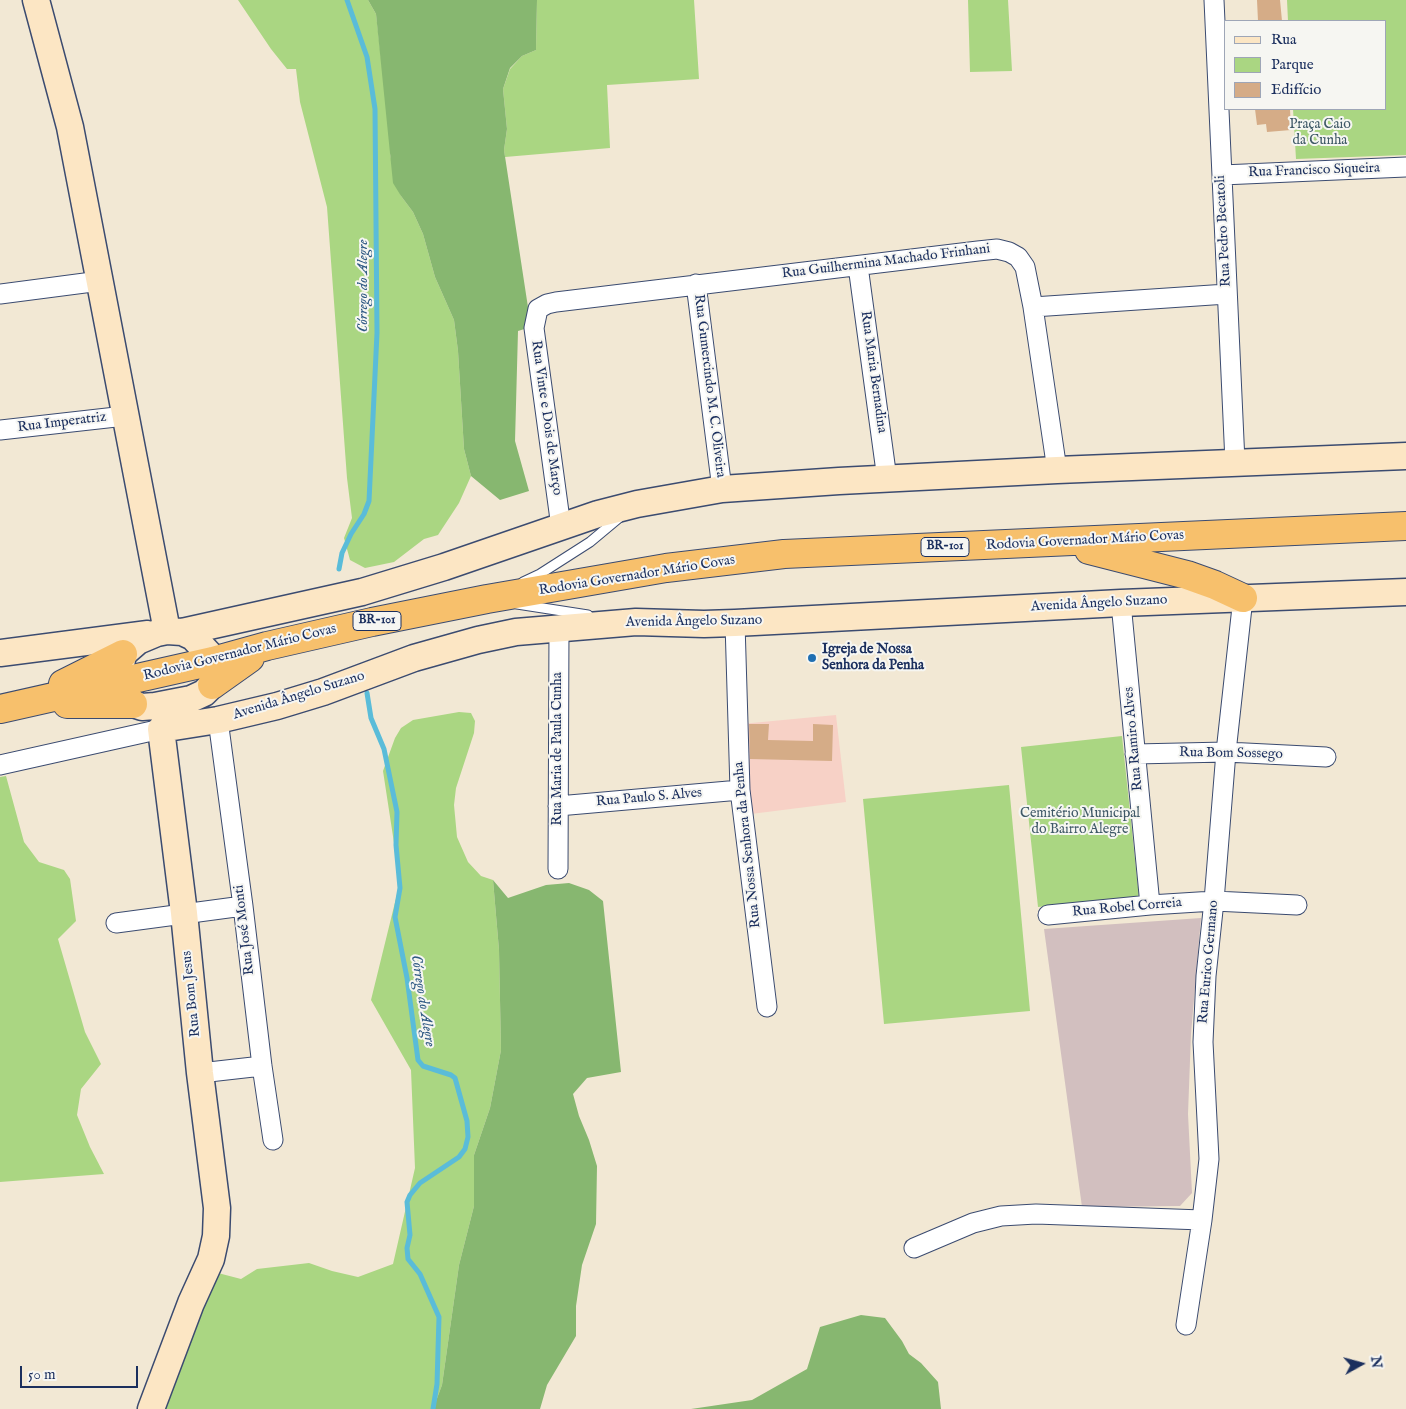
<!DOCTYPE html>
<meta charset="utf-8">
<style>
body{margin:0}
#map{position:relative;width:1406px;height:1409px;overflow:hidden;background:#f2e8d4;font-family:"IM FELL English",serif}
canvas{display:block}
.legend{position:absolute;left:1224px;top:20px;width:162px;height:90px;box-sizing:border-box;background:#f6f6f2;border:1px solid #9ea6b7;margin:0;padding:6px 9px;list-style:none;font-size:15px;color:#1b2f5e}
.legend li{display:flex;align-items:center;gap:10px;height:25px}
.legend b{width:25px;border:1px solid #9ea6b7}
.north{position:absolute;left:1336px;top:1339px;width:50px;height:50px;-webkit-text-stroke:4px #f6f6f2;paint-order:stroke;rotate:83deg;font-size:14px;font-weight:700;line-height:20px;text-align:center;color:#1b2f5e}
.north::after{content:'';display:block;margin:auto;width:18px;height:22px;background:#1b2f5e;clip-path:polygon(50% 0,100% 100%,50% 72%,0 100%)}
.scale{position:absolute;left:20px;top:1366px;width:118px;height:22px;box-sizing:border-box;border:2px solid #1b2f5e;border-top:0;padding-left:6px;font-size:15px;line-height:18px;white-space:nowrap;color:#1b2f5e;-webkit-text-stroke:4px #f6f6f2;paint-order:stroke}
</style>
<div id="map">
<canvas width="1406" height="1409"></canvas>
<ul class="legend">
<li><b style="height:6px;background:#fce6c4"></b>Rua</li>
<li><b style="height:14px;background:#aad682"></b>Parque</li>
<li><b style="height:14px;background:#d5ac87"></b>Edifício</li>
</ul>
<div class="north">N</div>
<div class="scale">50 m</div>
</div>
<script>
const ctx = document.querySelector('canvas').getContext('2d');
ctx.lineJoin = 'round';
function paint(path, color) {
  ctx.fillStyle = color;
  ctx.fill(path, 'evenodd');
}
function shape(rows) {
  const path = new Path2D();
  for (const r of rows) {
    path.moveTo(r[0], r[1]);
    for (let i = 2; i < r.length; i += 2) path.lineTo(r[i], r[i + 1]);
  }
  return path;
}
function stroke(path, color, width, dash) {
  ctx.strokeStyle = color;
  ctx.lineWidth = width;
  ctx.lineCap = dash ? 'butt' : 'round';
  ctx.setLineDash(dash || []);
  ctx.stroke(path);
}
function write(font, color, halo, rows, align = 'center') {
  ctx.font = font + ' "IM FELL English",serif';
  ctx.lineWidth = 4;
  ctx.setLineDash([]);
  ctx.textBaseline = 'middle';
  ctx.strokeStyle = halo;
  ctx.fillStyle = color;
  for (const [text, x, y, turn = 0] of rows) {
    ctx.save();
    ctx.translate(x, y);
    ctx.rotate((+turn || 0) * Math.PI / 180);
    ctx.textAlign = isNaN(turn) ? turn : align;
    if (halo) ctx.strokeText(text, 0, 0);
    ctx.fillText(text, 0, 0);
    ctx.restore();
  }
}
paint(shape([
 [836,715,846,802,751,814,741,724]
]), '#f7d1c6');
paint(shape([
 [1201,918,1191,1034,1188,1114,1192,1193,1180,1206,1082,1207,1044,929]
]), '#d2bfbf');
paint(shape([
 [238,0,368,0,376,14,391,146,390,155,401,196,413,212,423,234,435,277,454,320,458,351,464,449,471,476,459,503,438,535,424,539,394,562,365,568,350,560,344,538,352,518,347,478,327,207,300,102,296,69,287,69,271,49],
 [537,0,694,0,699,79,607,85,610,148,505,157,504,150,507,129,503,89,510,69,522,56,536,50],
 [968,0,1008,0,1012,71,970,72],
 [1287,0,1406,0,1406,155,1296,159,1293,109,1385,109,1385,21,1288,21],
 [459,712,471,713,475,721,474,733,456,788,454,805,457,837,468,862,481,876,493,880,499,950,501,1050,490,1108,474,1155,474,1206,459,1265,442,1385,433,1409,156,1409,218,1273,241,1279,257,1269,309,1263,332,1271,358,1277,393,1264,415,1168,411,1070,371,1000,400,882,383,771,395,738,401,728,413,720],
 [1122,736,1139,897,1038,907,1021,747],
 [6,776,24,842,39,862,64,870,70,879,76,921,58,939,85,1032,101,1064,81,1089,77,1115,90,1147,104,1174,0,1182,0,777],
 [1009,785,1030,1011,884,1024,863,799]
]), '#aad682');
paint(shape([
 [368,0,537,0,536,50,522,56,510,68,503,89,507,129,504,150,531,327,518,331,515,441,529,491,500,500,471,476,464,449,458,351,454,320,435,277,423,234,413,212,401,196,393,183,376,14],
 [493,880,508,898,546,885,569,883,589,890,603,901,621,1072,587,1078,573,1094,579,1116,589,1140,597,1166,596,1224,582,1265,576,1306,576,1336,547,1385,540,1409,433,1409,442,1385,459,1265,474,1206,474,1155,490,1108,501,1050,499,950],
 [861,1315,885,1318,902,1341,909,1354,921,1363,938,1382,941,1409,691,1409,752,1400,807,1369,820,1327]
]), '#87b770');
stroke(shape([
 [339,569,342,553,351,534,364,514,369,501,377,333,375,109,367,57,347,0],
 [367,693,371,718,384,749,397,812,396,845,400,888,395,917,407,978,418,1060,423,1066,451,1075,455,1078,467,1121,468,1137,465,1149,459,1157,420,1183,410,1195,407,1202,410,1235,407,1248,408,1259,420,1274,439,1317,437,1384,433,1409]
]), '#5abcd9', 5);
paint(shape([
 [1257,0,1280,0,1282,21,1258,21],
 [1255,109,1290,109,1291,130,1267,132,1266,124,1257,125],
 [749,724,769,724,768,740,813,741,813,724,833,725,832,761,750,759]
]), '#d5ac87');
const lane = shape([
 [523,582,540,574,590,542,620,517],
 [517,604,588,615]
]);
const street = shape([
 [1214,0,1235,462],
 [1222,175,1406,167],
 [858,266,887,479],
 [696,284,722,489],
 [0,294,100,281],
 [1033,307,1227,294],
 [0,430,125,416],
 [561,527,534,328,538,309,547,304,556,302,978,251,997,249,1009,252,1018,257,1025,267,1033,307,1057,470],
 [1121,603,1150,905],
 [735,623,740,790,767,1007],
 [218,720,243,906,262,1066,273,1140],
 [1135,754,1226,752,1326,757],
 [0,765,161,729],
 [558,806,740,790],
 [558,869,559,628],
 [1048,915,1150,905,1214,901,1297,905],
 [116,923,243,906],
 [200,1073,262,1066],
 [914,1248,973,1223,1001,1216,1036,1214,1202,1220],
 [1186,1325,1202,1220,1209,1159,1203,1042,1206,976,1214,901,1226,752,1243,598]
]);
const secondary = shape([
 [36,0,70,127,167,631],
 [167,631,182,632,193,637,208,653,213,661,215,673,212,685,204,693,191,699,155,706,142,707,133,704,123,695,118,682,123,654,138,641,157,633,167,631],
 [182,632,362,592,444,567,598,514,637,504,722,489,839,481,1057,470,1406,456],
 [0,653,148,634],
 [161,729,218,720,277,706,323,692,414,658,478,640,516,632,636,622,704,624,735,623,1121,603,1406,592],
 [151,1409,191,1303,211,1259,216,1236,217,1208,200,1073,184,913,161,729]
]);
const highway = shape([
 [1089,550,1187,575,1215,585,1243,598],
 [63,684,123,654],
 [212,685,250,658],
 [67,704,133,704],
 [0,709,213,661,267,646,372,622,487,599,666,568,784,554,1406,526]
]);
stroke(lane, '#3b4b70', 11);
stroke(street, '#3b4b70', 21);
stroke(secondary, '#3b4b70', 29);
stroke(highway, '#3b4b70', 30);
stroke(lane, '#fff', 9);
stroke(street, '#fff', 19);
stroke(secondary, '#fce6c4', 26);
stroke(highway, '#f7c06c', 28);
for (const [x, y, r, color] of [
 [812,658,5,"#1f6fb2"]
]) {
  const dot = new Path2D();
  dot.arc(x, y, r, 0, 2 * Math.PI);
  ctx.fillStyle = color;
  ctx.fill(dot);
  stroke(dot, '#f6f6f2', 2);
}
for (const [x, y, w] of [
 [945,547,48],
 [377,621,48]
]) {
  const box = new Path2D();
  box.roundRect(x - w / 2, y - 9.5, w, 19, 4);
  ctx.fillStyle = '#f6f6f2';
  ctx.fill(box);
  stroke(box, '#1b2f5e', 1);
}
write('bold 12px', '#1b2f5e', null, [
 ["BR-101",945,547],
 ["BR-101",377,621]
]);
write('14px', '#3f5967', '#f6f6f2', [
 ["Praça Caio",1320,125],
 ["da Cunha",1320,141],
 ["Cemitério Municipal",1080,814],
 ["do Bairro Alegre",1080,830]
]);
write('14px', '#1b2f5e', '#f6f6f2', [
 ["Rua Francisco Siqueira",1314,171,-2],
 ["Rua Pedro Becatoli",1224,231,-93],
 ["Rua Guilhermina Machado Frinhani",886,262,-7],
 ["Rua Maria Bernadina",873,372,82],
 ["Rua Gumercindo M. C. Oliveira",709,386,83],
 ["Rua Vinte e Dois de Março",546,418,82],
 ["Rua Imperatriz",62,423,-7],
 ["Rodovia Governador Mário Covas",1085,541,-3],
 ["Rodovia Governador Mário Covas",637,576,-9],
 ["Avenida Ângelo Suzano",1099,604,-3],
 ["Avenida Ângelo Suzano",694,622,-1],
 ["Rodovia Governador Mário Covas",240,653,-14],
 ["Avenida Ângelo Suzano",299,696,-17],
 ["Rua Ramiro Alves",1134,739,-95],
 ["Rua Maria de Paula Cunha",558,749,-90],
 ["Rua Bom Sossego",1231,754,1],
 ["Rua Paulo S. Alves",649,798,-5],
 ["Rua Nossa Senhora da Penha",748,845,-96],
 ["Rua Robel Correia",1127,908,-5],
 ["Rua José Monti",245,930,-97],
 ["Rua Eurico Germano",1209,962,-85],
 ["Rua Bom Jesus",192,994,-96]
]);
write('bold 14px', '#1b2f5e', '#f6f6f2', [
 ["Igreja de Nossa",822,650],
 ["Senhora da Penha",822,666]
], 'left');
write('italic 15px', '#2e5983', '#f6f6f2', [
 ["Córrego do Alegre",364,286,-90],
 ["Córrego do Alegre",422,1001,81]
]);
</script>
